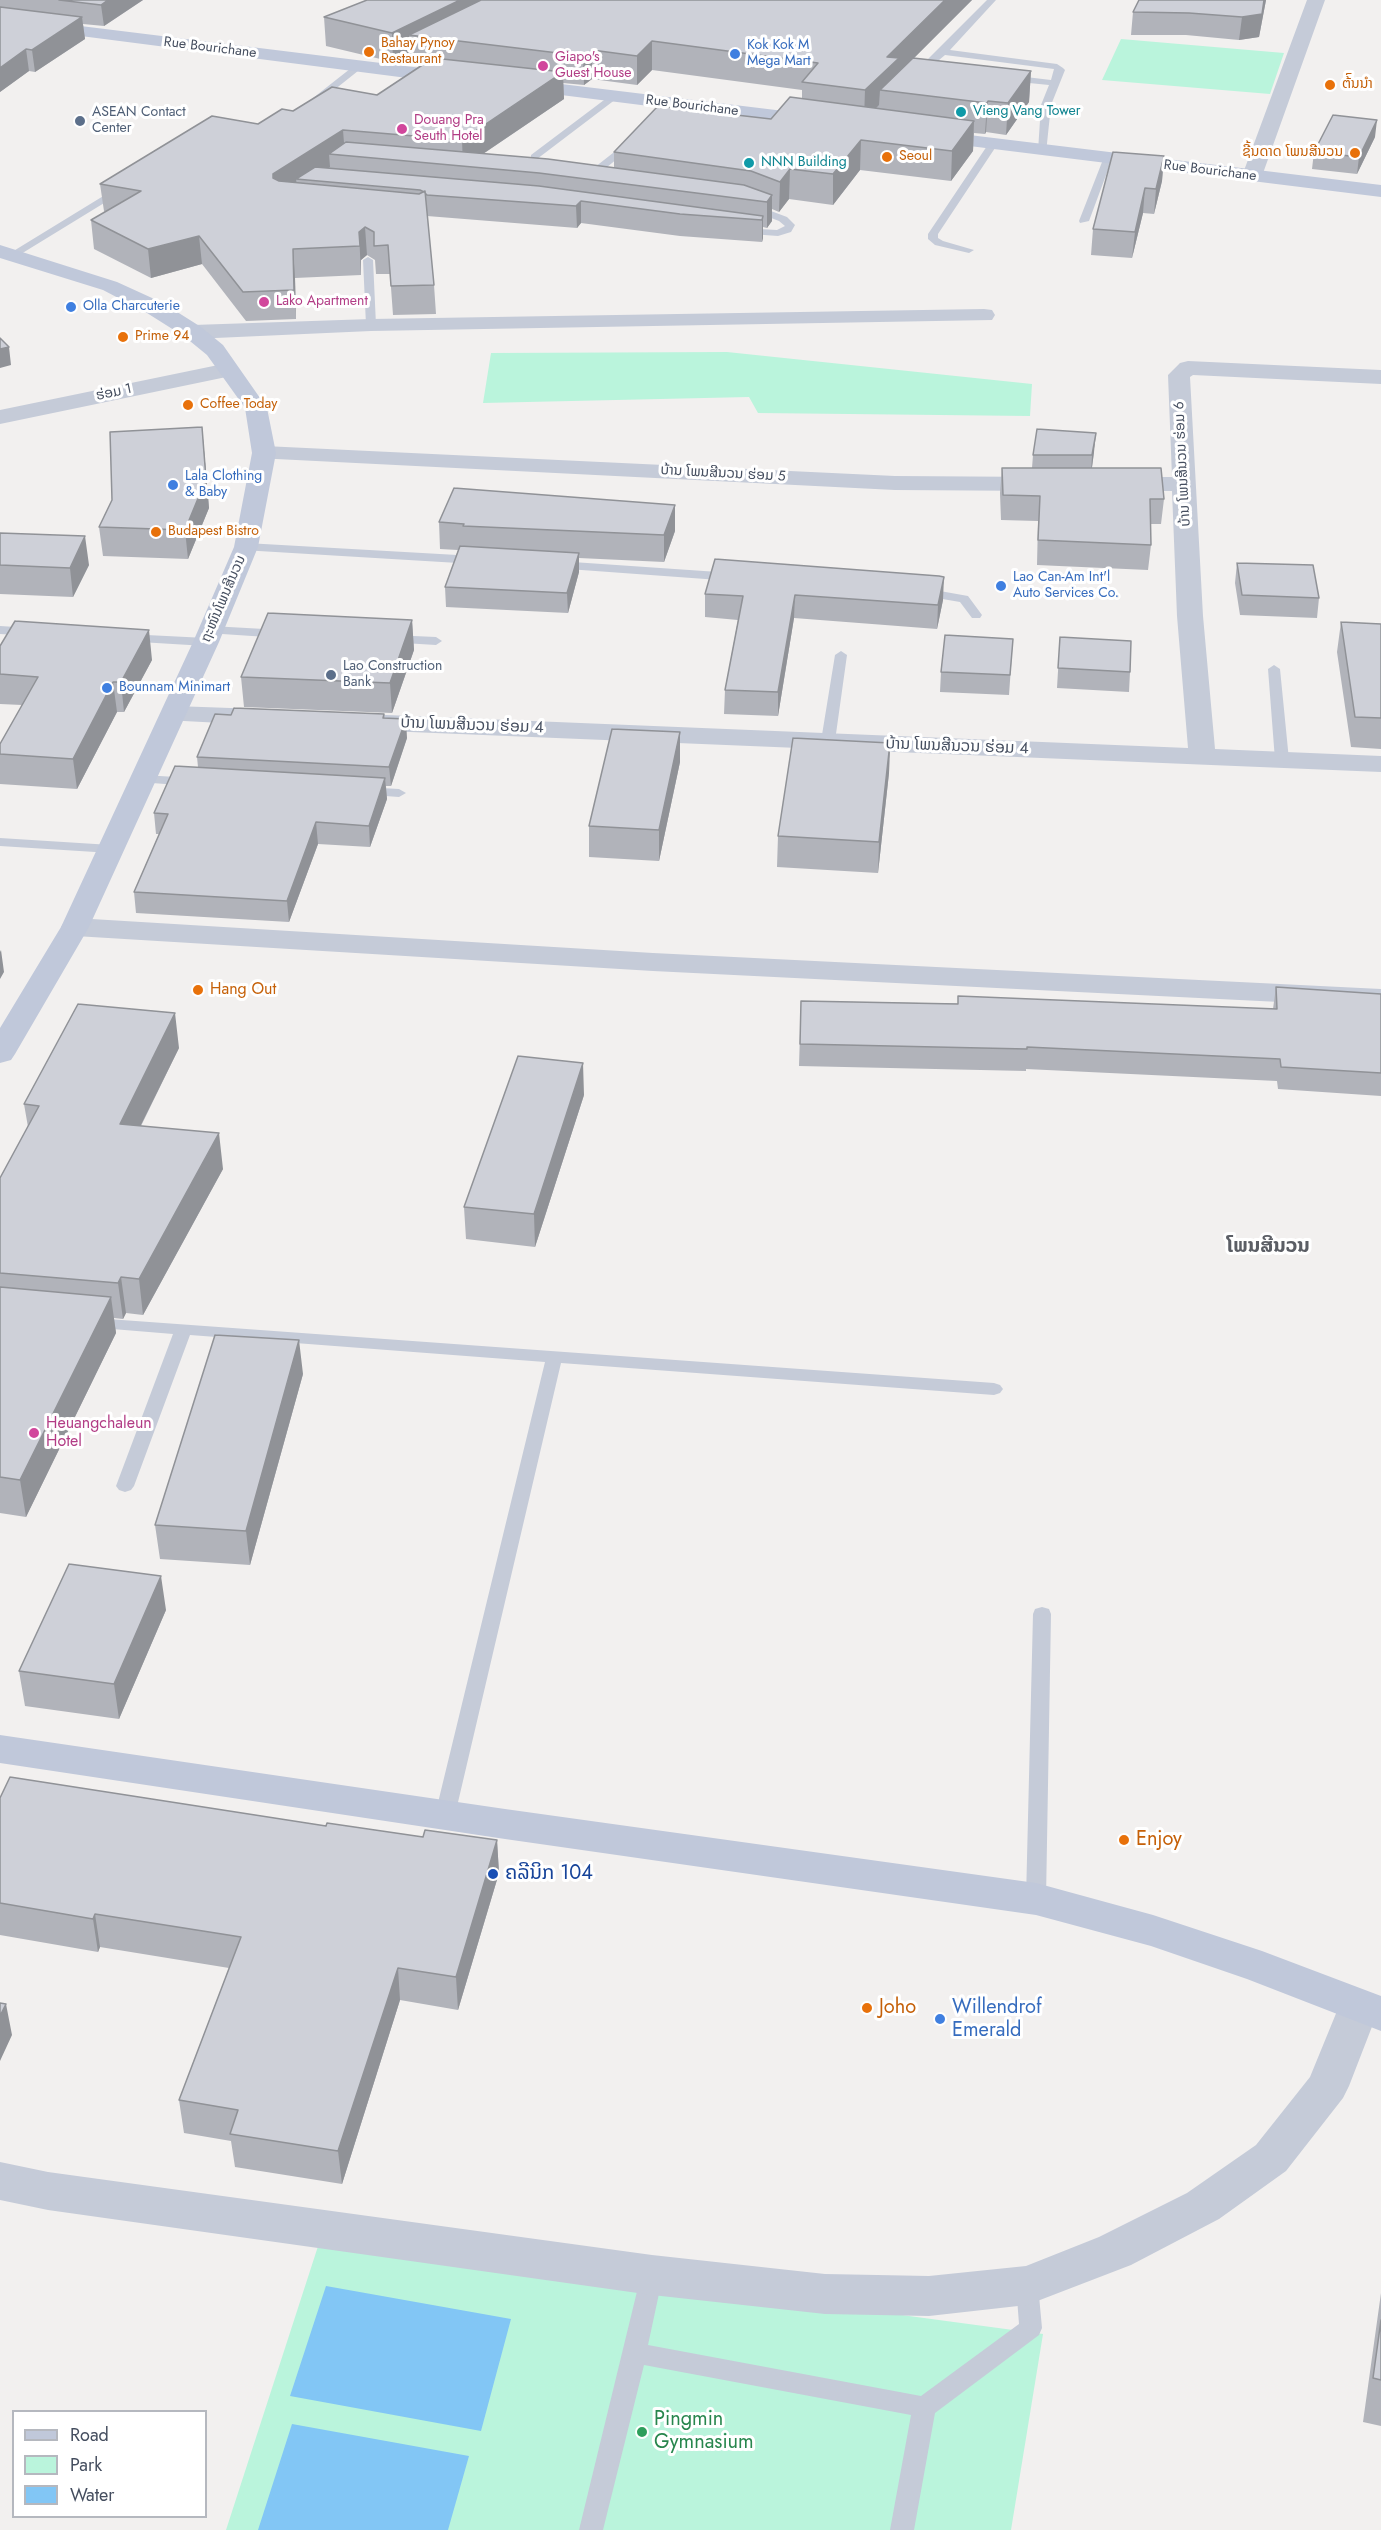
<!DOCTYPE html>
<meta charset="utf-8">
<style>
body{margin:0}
#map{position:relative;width:1381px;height:2530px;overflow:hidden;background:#f2f0ef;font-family:Jost,sans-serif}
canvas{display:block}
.legend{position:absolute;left:12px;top:2410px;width:195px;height:108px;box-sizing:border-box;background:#fff;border:2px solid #b5b8bf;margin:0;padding:8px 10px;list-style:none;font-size:18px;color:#454e5f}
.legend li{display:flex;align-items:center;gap:12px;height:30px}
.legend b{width:30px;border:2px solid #b5b8bf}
</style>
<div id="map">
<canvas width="1381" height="2530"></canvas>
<ul class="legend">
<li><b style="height:8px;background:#c0c8da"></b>Road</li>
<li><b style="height:16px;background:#baf4dc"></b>Park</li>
<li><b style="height:16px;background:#82c6f5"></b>Water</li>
</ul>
</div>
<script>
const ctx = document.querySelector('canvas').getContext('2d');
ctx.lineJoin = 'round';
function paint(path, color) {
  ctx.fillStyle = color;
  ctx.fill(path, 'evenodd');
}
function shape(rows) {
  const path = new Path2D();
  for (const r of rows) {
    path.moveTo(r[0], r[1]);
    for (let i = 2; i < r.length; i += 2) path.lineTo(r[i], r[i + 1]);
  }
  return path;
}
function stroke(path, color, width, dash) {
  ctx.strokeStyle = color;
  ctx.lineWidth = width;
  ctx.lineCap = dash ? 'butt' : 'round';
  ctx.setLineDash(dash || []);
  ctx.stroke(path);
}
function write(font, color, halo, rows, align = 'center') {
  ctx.font = font + ' Jost,"Noto Sans Lao",sans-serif';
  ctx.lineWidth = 6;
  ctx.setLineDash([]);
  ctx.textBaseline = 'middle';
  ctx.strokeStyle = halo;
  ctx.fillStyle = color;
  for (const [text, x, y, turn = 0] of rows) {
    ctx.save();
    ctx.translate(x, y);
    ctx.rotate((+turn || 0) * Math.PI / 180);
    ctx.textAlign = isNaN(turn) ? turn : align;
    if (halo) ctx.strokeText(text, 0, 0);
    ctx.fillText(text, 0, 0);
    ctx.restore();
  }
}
paint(shape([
 [1121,39,1284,53,1270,94,1102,80],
 [727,352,1032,384,1030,416,758,413,749,397,483,403,491,353],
 [321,2237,1043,2334,1011,2530,226,2530]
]), '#baf4dc');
paint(shape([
 [326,2286,511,2319,481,2431,290,2396],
 [292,2424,469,2456,448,2530,258,2530]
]), '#82c6f5');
paint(shape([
 [987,0,996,0,950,50,1057,64,1063,68,1065,70,1051,105,1046,153,1038,151,1041,105,1049,85,1009,81,1004,78,1009,75,1051,80,1054,69,945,55,932,66,938,67,938,71,924,71,919,68,987,0],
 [429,46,434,49,432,51,390,72,382,70,429,46],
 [355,65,363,67,319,102,313,102,313,98,355,65],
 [612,94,620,96,537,159,531,159,531,155,612,94],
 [627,142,635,144,589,182,581,182,581,178,627,142],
 [992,142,997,145,938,234,938,238,943,241,974,250,969,253,935,245,928,239,928,234,989,143,992,142],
 [1104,157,1112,159,1089,221,1080,223,1079,221,1104,157],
 [118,187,127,189,16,257,7,255,118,187],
 [752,204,787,217,795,225,791,232,778,236,737,233,737,229,741,228,777,230,785,226,779,221,748,209,747,207,752,204],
 [368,257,373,260,376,325,371,328,366,325,363,260,368,257],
 [246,543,475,556,481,560,475,564,242,550,242,544,246,543],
 [558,561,733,573,739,577,733,581,554,568,552,565,558,561],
 [923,588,968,596,982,615,980,618,972,618,960,602,919,595,917,592,919,589,923,588],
 [0,626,32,628,38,632,32,636,0,634,0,626],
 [211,626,282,630,288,634,282,638,207,633,205,630,211,626],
 [127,634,206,638,212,642,206,646,123,641,121,638,127,634],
 [391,635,436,637,442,641,436,645,387,642,385,639,391,635],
 [841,651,847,655,835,741,828,745,821,741,835,655,841,651],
 [1274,665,1280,669,1289,760,1282,764,1275,760,1268,669,1274,665],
 [144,775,191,778,198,782,191,786,139,782,137,779,139,776,144,775],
 [363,787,399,789,406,793,399,797,358,794,356,791,358,788,363,787],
 [0,838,111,845,118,849,111,853,0,846,0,838],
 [94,1318,994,1383,1000,1385,1003,1389,1000,1393,994,1395,561,1363,455,1815,452,1820,445,1822,438,1820,435,1815,545,1362,190,1335,134,1486,131,1490,125,1492,119,1490,116,1486,173,1334,88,1327,86,1323,88,1319,94,1318],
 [1042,1607,1049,1609,1051,1614,1046,1899,1043,1905,1036,1907,1029,1905,1026,1899,1033,1614,1035,1609,1042,1607],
 [652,2265,660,2268,663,2275,648,2345,921,2396,1019,2324,1016,2285,1019,2278,1027,2275,1035,2278,1038,2285,1042,2328,1039,2335,935,2413,914,2530,890,2530,911,2415,644,2365,603,2530,579,2530,641,2275,644,2268,652,2265]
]), '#c5cbd8');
paint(shape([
 [1307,0,1325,0,1262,176,1259,180,1252,182,1245,180,1242,176,1307,0],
 [984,309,992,310,995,315,992,320,371,331,193,339,185,337,182,332,185,327,193,325,371,319,984,309],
 [1188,361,1381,370,1381,384,1193,375,1190,377,1203,616,1215,749,1381,756,1381,772,362,730,353,728,349,722,353,716,362,714,1188,748,1177,616,1172,491,1119,491,1111,489,1107,484,1111,479,1119,477,1172,477,1168,375,1180,363,1188,361],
 [228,363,236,365,239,370,236,375,0,424,0,410,228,363],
 [264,446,895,476,1046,477,1054,479,1058,484,1054,489,1046,491,895,490,256,458,252,453,256,448,264,446],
 [174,706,259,709,268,711,272,717,268,723,259,725,165,720,161,714,165,708,174,706],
 [75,918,653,953,1381,989,1381,1007,653,971,75,936,65,933,61,927,65,921,75,918],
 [1359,1989,1374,1994,1380,2006,1349,2086,1343,2098,1286,2171,1219,2219,1131,2265,1027,2305,929,2316,825,2314,652,2295,48,2210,0,2200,0,2162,48,2172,652,2255,825,2274,929,2276,1026,2266,1099,2237,1187,2193,1256,2145,1310,2077,1344,1994,1359,1989]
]), '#c5cbd8');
paint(shape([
 [40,21,454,72,461,74,463,78,461,82,454,84,34,30,31,26,34,22,40,21],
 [520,79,817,115,824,117,827,121,824,125,817,127,513,89,511,85,513,81,520,79],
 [928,130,1381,185,1381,197,921,140,918,136,921,132,928,130],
 [0,245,117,282,163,303,201,327,223,345,267,408,276,453,258,547,219,642,89,927,15,1054,11,1060,0,1063,0,1028,61,927,193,642,234,547,252,453,245,408,207,355,185,337,147,313,103,290,0,258,0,245],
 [0,1735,505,1809,1036,1883,1153,1915,1262,1951,1381,1996,1381,2031,1247,1979,1151,1946,1036,1915,505,1839,0,1763,0,1735]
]), '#c0c8da');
paint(shape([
 [0,0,143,0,104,26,83,24,85,39,35,72,29,71,0,92],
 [972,0,914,58,1031,71,1029,102,1006,135,986,132,985,134,974,133,973,151,951,181,860,170,833,205,789,199,779,212,772,209,772,221,767,228,763,227,763,238,762,242,680,236,581,223,577,228,427,216,434,285,436,314,393,315,390,274,376,274,375,260,367,255,361,260,361,275,295,278,296,319,246,321,202,264,151,278,94,249,91,220,105,212,104,211,100,184,293,111,377,95,421,65,411,64,410,53,393,62,326,46,324,17],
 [652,70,802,90,802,99,771,119,614,152,614,168,483,154,564,99,563,83,584,85,592,79,637,85],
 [1139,0,1266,0,1259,37,1239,40,1186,35,1131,35,1133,12],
 [1375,137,1357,174,1312,169,1314,152],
 [1164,156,1162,181,1154,214,1143,213,1132,258,1091,255,1093,229],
 [202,427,209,508,188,559,103,556,99,527],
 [1094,452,1092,468,1164,499,1161,524,1150,524,1151,545,1148,570,1037,565,1038,521,1001,520,1000,493,1002,468,1032,468,1033,455],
 [675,505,675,531,664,562,579,558,579,572,568,613,446,607,445,587,458,550,440,549,439,522],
 [0,533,89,565,73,597,0,594],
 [715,559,943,600,937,629,794,618,778,716,724,714,725,690,738,620,705,617,705,594],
 [1237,563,1319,598,1317,618,1240,615,1235,583],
 [412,620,414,650,392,713,244,707,241,677],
 [1341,622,1381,624,1381,749,1351,747,1337,652],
 [1060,637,1130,672,1129,692,1057,688],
 [1013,639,1009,695,940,692,941,672],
 [152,660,124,712,117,712,77,789,0,784,0,744,22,705,0,704,0,674],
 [384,714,385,718,407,738,391,786,386,786,387,799,370,847,318,844,289,922,136,913,134,892,159,834,156,834,154,813,198,767,197,757,231,715],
 [680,732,680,762,659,861,589,857,589,826],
 [890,743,889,773,878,873,777,867,778,836],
 [1276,987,1381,994,1381,1096,1278,1089,1277,1081,1026,1069,1026,1071,799,1066,801,1001,1273,1009],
 [179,1048,141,1126,223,1169,143,1315,126,1313,123,1319,114,1318,116,1333,26,1517,0,1513,0,1178,28,1127,24,1104],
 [584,1095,535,1247,466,1239,464,1207],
 [303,1374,250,1565,160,1559,155,1525],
 [166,1610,119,1719,25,1706,19,1671],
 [0,1798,326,1826,423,1837,497,1840,499,1873,458,2010,400,2000,342,2184,235,2167,231,2141,184,2133,179,2100,229,1968,100,1947,98,1952,0,1935],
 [1381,2293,1381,2426,1363,2422]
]), '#b1b3ba');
paint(shape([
 [108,0,143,0,104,26,101,5],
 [460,0,518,0,409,35,410,53,393,62,392,33],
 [945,0,972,0,899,73,880,90,879,105,864,120,865,90,887,57],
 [1264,0,1266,0,1259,37,1239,40,1242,17],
 [82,17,85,39,35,72,32,50],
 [652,41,652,70,637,85,637,56],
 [26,49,29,71,0,92,0,68],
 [592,50,592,79,584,85,583,56],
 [1031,71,1029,102,1006,135,1008,103],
 [563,72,564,99,465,166,463,166,462,140],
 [988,101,986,132,985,134,987,103],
 [1377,120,1375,137,1357,174,1359,157],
 [974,121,973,151,951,181,952,151],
 [343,130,345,156,329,154,330,167,310,180,296,179,297,188,275,206,273,174],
 [861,140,860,170,833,205,833,174],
 [1164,156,1162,181,1154,214,1156,189],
 [790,169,789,199,779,212,780,182],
 [1145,188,1143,213,1132,258,1135,232],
 [772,195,772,221,767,228,767,202],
 [581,201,581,223,577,228,576,206],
 [763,216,763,238,762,242,762,220],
 [365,227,367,255,361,260,361,275,359,232],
 [199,236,202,264,151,278,148,249],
 [293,249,295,278,296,319,294,290],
 [9,347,11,365,0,368,0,349],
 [202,427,209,508,188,559,185,530],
 [1096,433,1094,452,1091,474,1092,455],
 [675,505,675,531,664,562,664,535],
 [85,536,89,565,73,597,70,568],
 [579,553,579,572,568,613,567,593],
 [944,577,943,600,937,629,938,605],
 [795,595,794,618,778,716,778,692],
 [412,620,414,650,392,713,390,683],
 [149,630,152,660,124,712,121,682],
 [113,682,117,712,77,789,73,759],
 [406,719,407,738,391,786,389,767],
 [680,732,680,762,659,861,659,830],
 [890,743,889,773,878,873,879,842],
 [385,778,387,799,370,847,369,826],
 [316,822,318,844,289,922,287,901],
 [1,950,4,972,0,979,0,952],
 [175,1013,179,1048,124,1159,120,1124],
 [583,1063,584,1095,535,1247,534,1214],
 [219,1133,223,1169,143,1315,139,1279],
 [121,1277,126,1313,123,1319,118,1283],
 [111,1297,116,1333,26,1517,20,1480],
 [299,1340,303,1374,250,1565,246,1531],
 [161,1576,166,1610,119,1719,114,1684],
 [497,1840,499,1873,458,2010,456,1977],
 [95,1914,100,1947,98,1952,93,1919],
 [398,1968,400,2000,342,2184,338,2151],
 [6,2004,12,2035,0,2061,0,2016]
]), '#909297');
const building = shape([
 [59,0,108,0,101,5,59,0],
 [367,0,460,0,392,33,324,17,367,0],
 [481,0,945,0,887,57,899,58,865,90,802,82,818,63,652,41,637,56,592,50,583,56,409,35,481,0],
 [1139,0,1264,0,1262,14,1242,17,1189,13,1133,12,1139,0],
 [0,7,82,17,32,50,26,49,0,68,0,7],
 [433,58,563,72,462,140,343,130,273,174,273,178,279,181,419,194,425,191,434,285,391,286,388,245,374,246,374,232,365,227,359,232,360,246,293,249,294,290,243,292,199,236,148,249,91,220,141,191,100,184,212,116,258,124,282,109,293,111,332,87,377,95,433,58],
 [913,58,1031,71,1008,103,988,101,987,103,880,90,913,58],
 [790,97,974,121,952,151,861,140,833,174,790,169,780,182,751,171,614,152,658,106,771,119,790,97],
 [1333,115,1377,120,1359,157,1314,152,1333,115],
 [346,142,548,159,744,185,772,195,767,202,539,173,329,154,346,142],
 [1113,152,1164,156,1156,189,1145,188,1135,232,1093,229,1113,152],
 [315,167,539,186,763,216,762,220,680,214,581,201,576,206,427,195,425,193,425,191,424,192,420,190,296,179,315,167],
 [0,338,9,347,0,349,0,338],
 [202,427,206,479,185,530,99,527,112,500,110,432,202,427],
 [1037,429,1096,433,1092,455,1033,455,1037,429],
 [1002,468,1161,468,1164,499,1150,499,1151,545,1038,540,1040,496,1003,495,1002,468],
 [454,488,675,505,664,535,463,526,464,524,439,522,454,488],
 [0,533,85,536,70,568,0,565,0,533],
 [460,546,579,553,567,593,445,587,460,546],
 [715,559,939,576,944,577,938,605,795,595,778,692,725,690,743,596,705,594,715,559],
 [1237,563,1313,565,1319,598,1242,595,1237,563],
 [268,613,412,620,390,683,241,677,268,613],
 [15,621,149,630,121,682,113,682,73,759,0,754,0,744,38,677,0,674,0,646,15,621],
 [1341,622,1381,624,1381,718,1355,717,1341,622],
 [945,635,1013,639,1010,675,941,672,945,635],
 [1060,637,1131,641,1130,672,1058,668,1060,637],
 [234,708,384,714,383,718,406,719,389,767,197,757,215,714,231,715,234,708],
 [612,729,680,732,659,830,589,826,612,729],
 [793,738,890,743,879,842,778,836,793,738],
 [175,766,385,778,369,826,316,822,287,901,134,892,168,814,154,813,175,766],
 [1276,987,1381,994,1381,1073,1281,1067,1280,1059,1027,1047,1027,1049,800,1044,801,1001,958,1004,958,996,1277,1009,1276,987],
 [78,1004,175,1013,120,1124,219,1133,139,1279,121,1277,118,1283,0,1273,0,1178,39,1106,24,1104,78,1004],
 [518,1056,583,1063,534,1214,464,1207,518,1056],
 [0,1287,111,1297,20,1480,0,1477,0,1287],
 [215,1335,299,1340,246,1531,155,1525,215,1335],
 [69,1564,161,1576,114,1684,19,1671,69,1564],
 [10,1777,326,1826,327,1823,423,1837,425,1830,497,1840,456,1977,398,1968,338,2151,230,2134,238,2110,179,2100,241,1937,95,1914,93,1919,0,1903,0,1798,10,1777],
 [0,2003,6,2004,0,2016,0,2003],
 [1381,2320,1381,2380,1373,2378,1381,2320]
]);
paint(building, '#ced0d8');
stroke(building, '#909297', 1.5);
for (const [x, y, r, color] of [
 [369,52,6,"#e8710a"],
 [735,54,6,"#3f7fe0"],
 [543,66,6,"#d1479c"],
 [1330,85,6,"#e8710a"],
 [961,112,6,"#0f9aa8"],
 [80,121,6,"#5c6f8a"],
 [402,129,6,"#d1479c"],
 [1355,153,6,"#e8710a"],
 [887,157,6,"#e8710a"],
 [749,163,6,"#0f9aa8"],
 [264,302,6,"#d1479c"],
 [71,307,6,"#3f7fe0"],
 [123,337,6,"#e8710a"],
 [188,405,6,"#e8710a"],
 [173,485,6,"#3f7fe0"],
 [156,532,6,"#e8710a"],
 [1001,586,6,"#3f7fe0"],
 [331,675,6,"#5c6f8a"],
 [107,688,6,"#3f7fe0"],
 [198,990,6,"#e8710a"],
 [34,1433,6,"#d1479c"],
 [1124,1840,6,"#e8710a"],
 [493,1874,6,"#1a4fb4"],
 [867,2008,6,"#e8710a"],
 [940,2019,6,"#3f7fe0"],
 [642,2432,6,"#2e9e5b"]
]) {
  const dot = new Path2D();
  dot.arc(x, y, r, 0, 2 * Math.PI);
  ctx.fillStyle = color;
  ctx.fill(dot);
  stroke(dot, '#fff', 2);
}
write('14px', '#c56008', '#fff', [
 ["Bahay Pynoy",381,44],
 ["Restaurant",381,60],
 ["ຕ້ົນນໍາ",1342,85],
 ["ຊີ້ນດາດ ໂພນສີນວນ",1343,153,"right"],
 ["Seoul",899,157],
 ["Prime 94",135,337],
 ["Coffee Today",200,405],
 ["Budapest Bistro",168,532]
], 'left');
write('14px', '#366cbe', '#fff', [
 ["Kok Kok M",747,46],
 ["Mega Mart",747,62],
 ["Olla Charcuterie",83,307],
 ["Lala Clothing",185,477],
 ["& Baby",185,493],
 ["Lao Can-Am Int'l",1013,578],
 ["Auto Services Co.",1013,594],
 ["Bounnam Minimart",119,688]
], 'left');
write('14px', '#454e5f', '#fff', [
 ["Rue Bourichane",210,48,7],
 ["Rue Bourichane",692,106,7],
 ["Rue Bourichane",1210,171,7],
 ["ຮ່ອມ 1",114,393,-12],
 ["ບ້ານ ໂພນສີນວນ ຮ່ອມ 6",1183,464,-93],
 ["ບ້ານ ໂພນສີນວນ ຮ່ອມ 5",723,474,3],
 ["ຖະໜົນໂພນສີນວນ",224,599,-67]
]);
write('14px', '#b23c85', '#fff', [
 ["Giapo's",555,58],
 ["Guest House",555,74],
 ["Douang Pra",414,121],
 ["Seuth Hotel",414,137],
 ["Lako Apartment",276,302]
], 'left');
write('14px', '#0d838f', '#fff', [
 ["Vieng Vang Tower",973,112],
 ["NNN Building",761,163]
], 'left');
write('14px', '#4e5e75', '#fff', [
 ["ASEAN Contact",92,113],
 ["Center",92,129],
 ["Lao Construction",343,667],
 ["Bank",343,683]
], 'left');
write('16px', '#454e5f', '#fff', [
 ["ບ້ານ ໂພນສີນວນ ຮ່ອມ 4",472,726,2],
 ["ບ້ານ ໂພນສີນວນ ຮ່ອມ 4",957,747,2]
]);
write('16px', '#c56008', '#fff', [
 ["Hang Out",210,990]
], 'left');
write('16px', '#b23c85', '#fff', [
 ["Heuangchaleun",46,1424],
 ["Hotel",46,1442]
], 'left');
write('bold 20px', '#5b5e65', '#fff', [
 ["ໂພນສີນວນ",1268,1247]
]);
write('20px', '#c56008', '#fff', [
 ["Enjoy",1136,1840],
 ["Joho",879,2008]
], 'left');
write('20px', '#164399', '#fff', [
 ["ຄລີນິກ 104",505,1874]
], 'left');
write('20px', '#366cbe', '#fff', [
 ["Willendrof",952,2008],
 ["Emerald",952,2031]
], 'left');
write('20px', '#27864d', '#fff', [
 ["Pingmin",654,2420],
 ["Gymnasium",654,2443]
], 'left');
</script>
